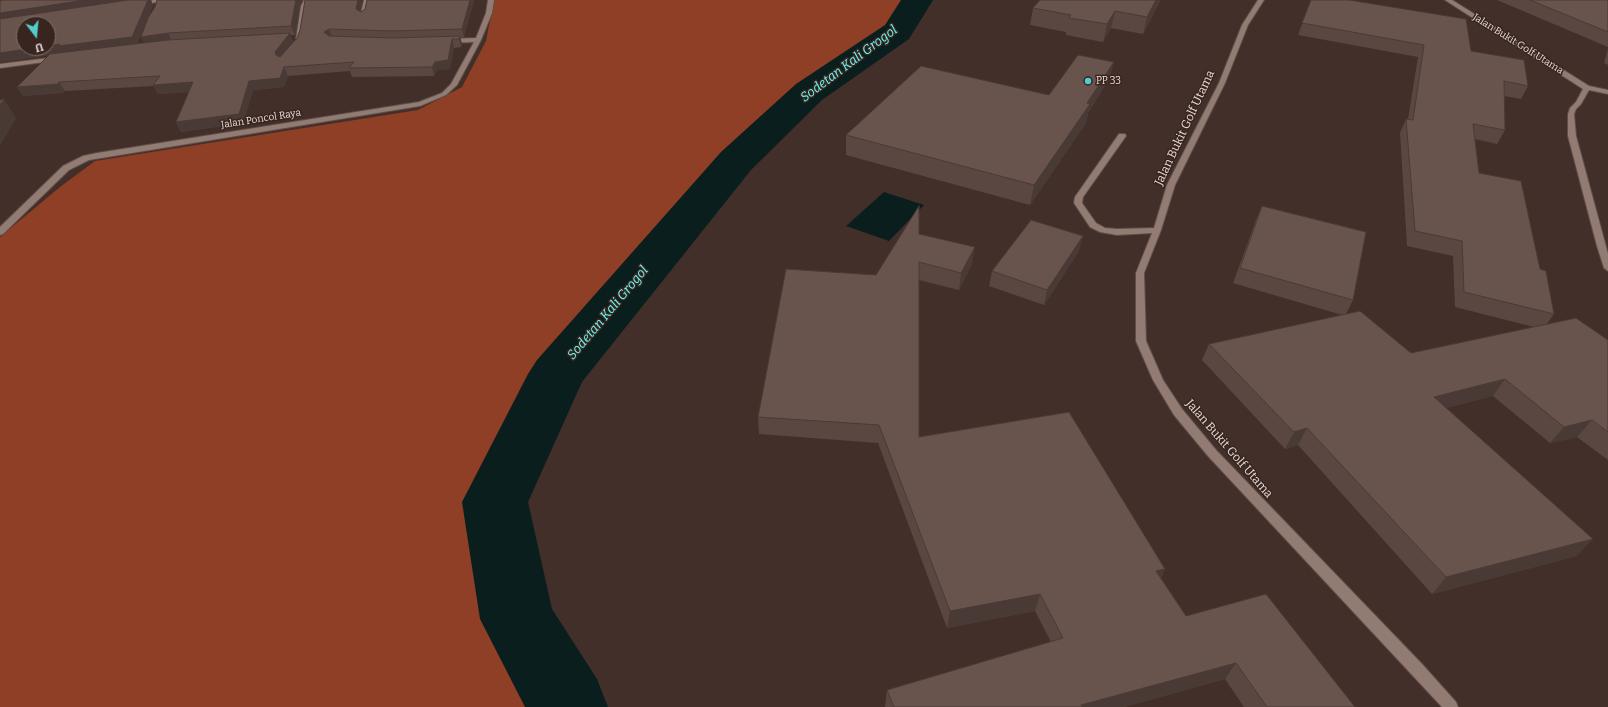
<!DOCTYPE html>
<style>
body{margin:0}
#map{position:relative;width:1608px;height:707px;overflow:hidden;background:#432f29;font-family:Bitter,serif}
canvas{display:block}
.north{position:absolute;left:16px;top:16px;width:40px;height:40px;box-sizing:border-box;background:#38251f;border:1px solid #7e6e69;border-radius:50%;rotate:164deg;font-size:11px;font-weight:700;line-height:16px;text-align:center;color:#e8dbd7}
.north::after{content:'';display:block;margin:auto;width:14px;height:18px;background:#53cdcb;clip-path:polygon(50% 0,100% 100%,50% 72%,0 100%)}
</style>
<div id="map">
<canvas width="1608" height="707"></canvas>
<div class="north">U</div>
</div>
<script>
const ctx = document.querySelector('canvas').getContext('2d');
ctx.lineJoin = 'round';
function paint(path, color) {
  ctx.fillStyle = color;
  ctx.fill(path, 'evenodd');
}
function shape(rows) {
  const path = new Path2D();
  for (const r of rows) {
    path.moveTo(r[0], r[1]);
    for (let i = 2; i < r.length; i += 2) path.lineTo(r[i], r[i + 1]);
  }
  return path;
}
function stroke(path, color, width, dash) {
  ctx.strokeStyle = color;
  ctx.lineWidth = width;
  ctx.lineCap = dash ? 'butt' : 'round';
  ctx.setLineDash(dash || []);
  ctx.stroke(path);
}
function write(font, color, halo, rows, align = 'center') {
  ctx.font = font + ' Bitter,serif';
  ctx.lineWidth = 3;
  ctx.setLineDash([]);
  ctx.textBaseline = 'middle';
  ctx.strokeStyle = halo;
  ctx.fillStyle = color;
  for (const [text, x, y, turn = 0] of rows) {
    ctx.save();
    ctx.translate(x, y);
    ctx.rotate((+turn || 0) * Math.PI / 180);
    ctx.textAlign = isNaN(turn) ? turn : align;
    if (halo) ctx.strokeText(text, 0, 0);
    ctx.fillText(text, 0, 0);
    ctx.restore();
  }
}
paint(shape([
 [494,0,917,0,897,32,809,92,736,161,557,374,495,502,517,619,568,707,0,707,0,237,60,187,95,161,418,110,462,87,486,41]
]), '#8e3f25');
paint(shape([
 [884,192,924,205,889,241,846,226]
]), '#0b1e1e');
paint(shape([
 [901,0,933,0,909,39,822,100,751,170,582,382,528,502,552,609,597,679,608,707,525,707,480,619,462,502,528,374,537,360,721,152,796,84,885,25,901,0]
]), '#0b1e1e');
const minor = shape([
 [153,0,167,0,138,6,135,4,153,0],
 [304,0,310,0,307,6,302,39,299,41,296,39,301,6,304,0],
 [364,0,370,0,366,17,363,19,360,17,364,0],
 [488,0,494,0,492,13,481,40,457,85,446,95,420,106,89,160,69,170,3,234,0,235,0,227,63,166,83,156,97,153,419,102,442,93,451,84,474,42,448,43,445,41,448,39,476,38,486,13,488,0],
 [1258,0,1264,0,1248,25,1225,83,1175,185,1161,230,1144,273,1146,341,1163,380,1182,409,1216,450,1422,664,1456,702,1458,707,1442,707,1208,456,1174,415,1153,380,1136,341,1136,273,1152,233,1117,235,1100,232,1090,227,1074,203,1075,197,1119,134,1125,134,1126,136,1083,197,1082,203,1096,223,1105,228,1117,229,1154,228,1167,185,1219,83,1242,25,1258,0],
 [1445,0,1452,0,1589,86,1608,90,1608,94,1589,90,1581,104,1576,109,1574,114,1576,136,1608,254,1608,271,1604,268,1597,246,1568,136,1568,114,1570,108,1576,102,1583,89,1445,0],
 [57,57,60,59,59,60,0,68,0,64,57,57]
]);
stroke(minor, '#5e4e48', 2);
paint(minor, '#927b73');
paint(shape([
 [0,0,151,0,153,5,137,44,144,43,141,37,300,6,295,35,290,35,293,42,289,47,362,3,360,11,361,12,365,9,367,0,474,0,464,37,460,37,462,44,461,47,454,48,450,69,437,70,434,76,352,77,350,71,288,76,284,87,253,90,243,123,181,132,176,122,189,92,158,94,154,86,65,91,63,93,23,96,17,87,49,55,0,62],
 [1311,0,1471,51,1528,86,1521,99,1504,96,1505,130,1497,144,1475,139,1479,173,1540,269,1554,314,1546,325,1608,340,1608,460,1577,437,1550,443,1493,396,1446,408,1577,556,1432,594,1298,445,1285,449,1202,360,1209,344,1342,315,1233,283,1256,220,1262,206,1353,300,1346,314,1411,353,1534,327,1455,307,1453,256,1407,246,1400,133,1406,119,1408,119,1418,57,1298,35],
 [1497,0,1608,0,1608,47],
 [1160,1,1143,34,1111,28,1103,42,1066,35,1066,32,1030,25,1033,8],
 [1608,49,1608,65,1604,63],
 [1109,79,1088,113,1086,123,1030,205,846,155,846,135,1049,95],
 [919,234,972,264,959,290,919,280,919,437,1165,569,1161,578,1186,616,1355,707,1244,707,1225,679,1124,707,885,707,887,690,1051,642,1035,611,947,628,878,443,759,434,758,417,876,275],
 [1079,251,1044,305,989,286,992,271]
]), '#5a4742');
paint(shape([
 [85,0,143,0,0,21,0,13],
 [148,0,151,0,153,5,136,46,63,53,0,62,0,53,34,48,48,48,48,46,60,44],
 [296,0,303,0,300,6,295,35,291,26],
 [358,0,361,0,362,3,359,18,356,9],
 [470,0,474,0,464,37,462,29],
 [1156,0,1160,0,1143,34,1147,17],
 [1115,11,1111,28,1103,42,1107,24],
 [329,29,332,38,328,41,324,32],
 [168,33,172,42,145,45,141,37],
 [290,33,293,42,279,61,276,55,275,52],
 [460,36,462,44,461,47,459,39],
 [452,39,454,48,450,69,437,70,434,76,432,67,435,62],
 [1114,62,1109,79,1088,113,1086,123,1030,205,1034,185],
 [284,67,288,76,284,87,253,90,243,123,181,132,176,122,249,81],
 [59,82,65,91,63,93,23,96,17,87],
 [193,82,197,91,158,94,153,85],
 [4,99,16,118,0,146,0,106],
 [1083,236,1079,251,1044,305,1047,290],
 [975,247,972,264,959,290,961,273],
 [1505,379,1493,396,1423,414,1434,397],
 [1592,420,1577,437,1550,443,1564,427],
 [1307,428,1298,445,1285,449,1294,432],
 [1593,539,1577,556,1432,594,1446,577],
 [1165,569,1157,586,1156,571],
 [1040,594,1035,611,947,628,950,611],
 [1236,663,1225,679,1124,707,1080,707,1081,705]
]), '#4a3a36');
const building = shape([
 [3,0,85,0,0,13,0,1,3,0],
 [128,0,148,0,132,37,58,46,60,44,48,46,48,24,24,24,24,48,34,48,0,53,0,19,128,0],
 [157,0,296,0,291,26,168,33,141,37,148,18,155,7,157,0],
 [305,0,358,0,356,9,361,12,365,9,367,0,470,0,462,29,392,31,329,29,324,32,329,36,392,38,460,36,459,39,452,39,448,60,435,62,432,67,349,68,354,62,284,67,280,78,249,81,239,114,176,122,193,82,153,85,160,76,59,82,58,84,17,87,50,54,168,40,290,33,275,52,276,55,280,57,297,38,300,30,305,0],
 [1040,0,1156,0,1147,17,1115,11,1107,24,1069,18,1071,15,1033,8,1040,0],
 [1311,0,1349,0,1466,19,1471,51,1524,60,1528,86,1504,81,1505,130,1473,124,1479,173,1521,181,1540,269,1546,271,1554,314,1464,292,1462,241,1415,231,1406,119,1413,120,1424,45,1302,23,1311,0],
 [1530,0,1608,0,1608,32,1530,0],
 [1078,55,1114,62,1087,103,1090,104,1034,185,846,135,921,66,1049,95,1078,55],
 [4,99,0,106,0,100,4,99],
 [919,206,919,234,975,247,961,273,919,262,919,437,1069,412,1165,569,1156,571,1186,616,1266,594,1355,707,1267,707,1236,663,1081,705,1082,707,894,707,887,690,1063,638,1040,594,950,611,879,425,758,417,786,269,876,275,919,206],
 [1262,206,1366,232,1353,300,1240,268,1262,206],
 [1031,220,1083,236,1047,290,992,271,1031,220],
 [1360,311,1411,353,1576,318,1608,340,1608,432,1592,420,1564,427,1505,379,1434,397,1593,539,1446,577,1307,428,1294,432,1209,344,1360,311]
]);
paint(building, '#69534d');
stroke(building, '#4a3a36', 1);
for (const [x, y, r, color] of [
 [1088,81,4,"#53cdcb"]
]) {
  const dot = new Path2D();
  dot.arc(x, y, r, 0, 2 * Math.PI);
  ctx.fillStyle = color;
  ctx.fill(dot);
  stroke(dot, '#38251f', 1.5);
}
write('10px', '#e8dbd7', '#38251f', [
 ["Jalan Bukit Golf Utama",1518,44,32],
 ["Jalan Poncol Raya",261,119,-9]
]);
write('10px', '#e8dbd7', '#38251f', [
 ["PP 33",1096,81]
], 'left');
write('12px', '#e8dbd7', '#38251f', [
 ["Jalan Bukit Golf Utama",1185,128,-65],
 ["Jalan Bukit Golf Utama",1229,449,49]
]);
write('italic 13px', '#67fbf8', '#38251f', [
 ["Sodetan Kali Grogol",849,64,-37],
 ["Sodetan Kali Grogol",608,313,-50]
]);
</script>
